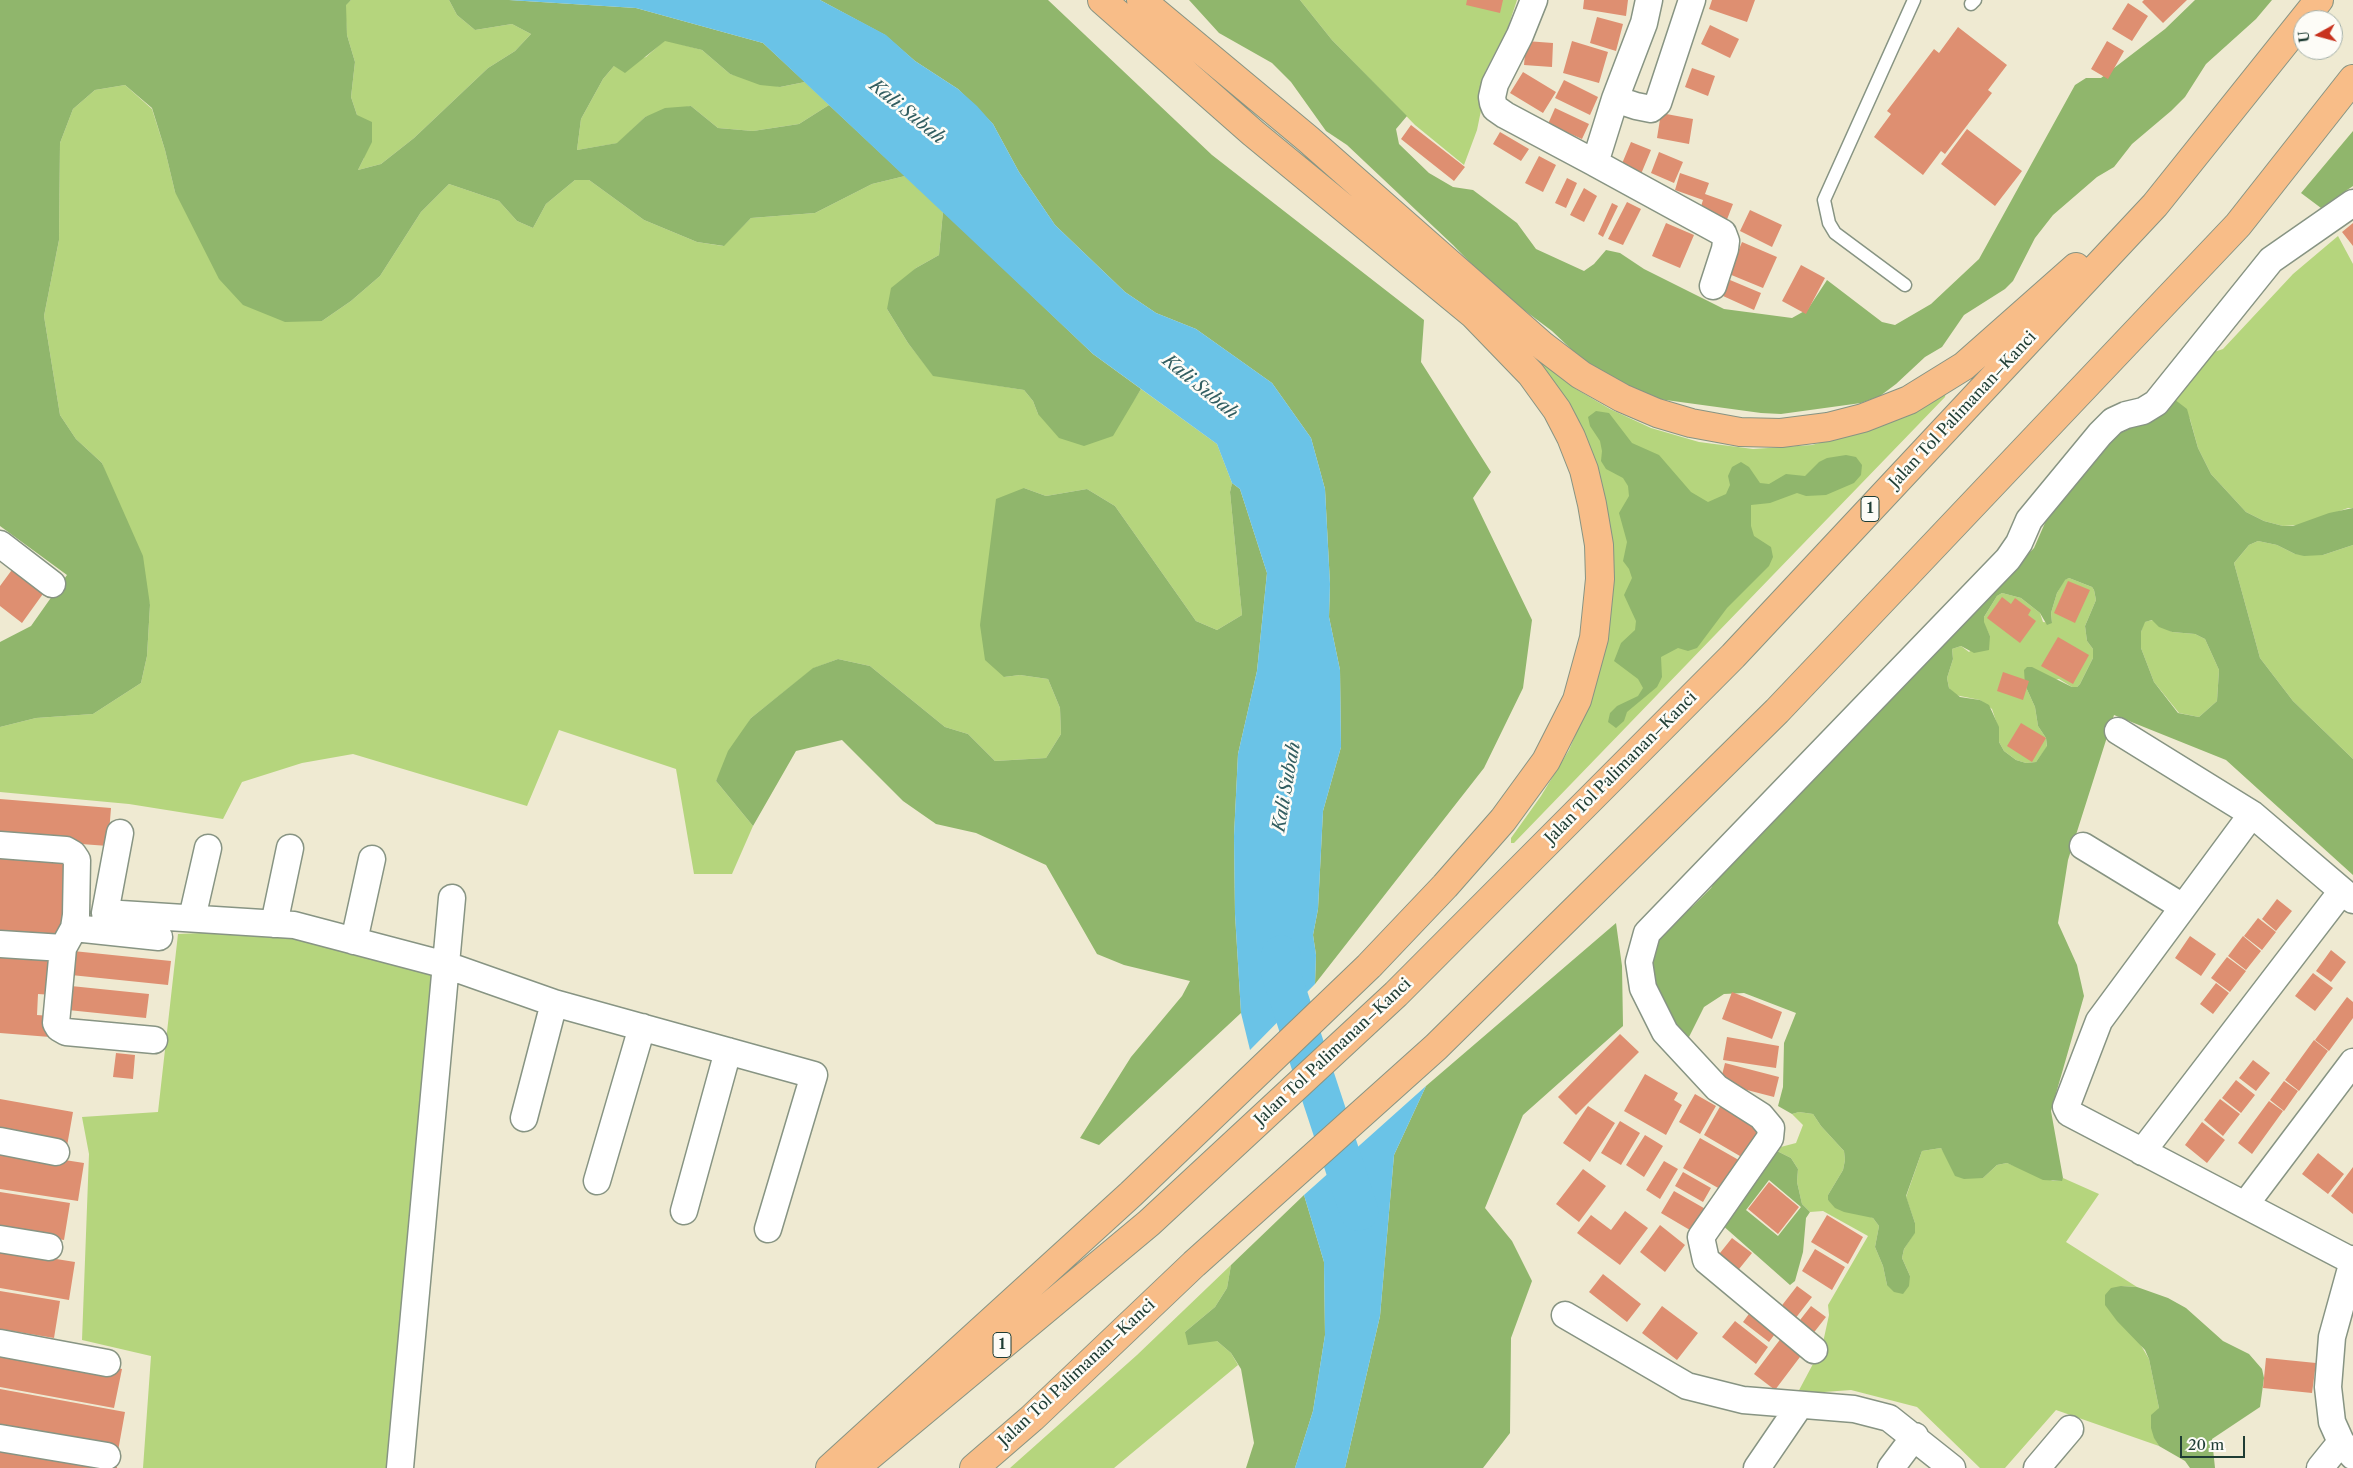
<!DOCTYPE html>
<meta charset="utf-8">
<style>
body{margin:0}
#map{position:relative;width:2353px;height:1468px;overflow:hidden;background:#efead2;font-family:"Libre Caslon Text",serif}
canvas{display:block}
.north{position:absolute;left:2293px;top:10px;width:50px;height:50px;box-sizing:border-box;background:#fdfcf7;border:1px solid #a4b0a9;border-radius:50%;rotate:263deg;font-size:14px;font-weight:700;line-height:20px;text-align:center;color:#1f3d34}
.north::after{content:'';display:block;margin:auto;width:18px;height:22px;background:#c8321e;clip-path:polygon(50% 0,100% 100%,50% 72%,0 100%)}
.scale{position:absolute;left:2180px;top:1436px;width:65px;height:22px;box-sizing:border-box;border:2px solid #1f3d34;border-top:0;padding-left:6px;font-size:15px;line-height:18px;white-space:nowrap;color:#1f3d34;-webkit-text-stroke:4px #fdfcf7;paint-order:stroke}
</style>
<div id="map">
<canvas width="2353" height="1468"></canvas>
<div class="north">U</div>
<div class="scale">20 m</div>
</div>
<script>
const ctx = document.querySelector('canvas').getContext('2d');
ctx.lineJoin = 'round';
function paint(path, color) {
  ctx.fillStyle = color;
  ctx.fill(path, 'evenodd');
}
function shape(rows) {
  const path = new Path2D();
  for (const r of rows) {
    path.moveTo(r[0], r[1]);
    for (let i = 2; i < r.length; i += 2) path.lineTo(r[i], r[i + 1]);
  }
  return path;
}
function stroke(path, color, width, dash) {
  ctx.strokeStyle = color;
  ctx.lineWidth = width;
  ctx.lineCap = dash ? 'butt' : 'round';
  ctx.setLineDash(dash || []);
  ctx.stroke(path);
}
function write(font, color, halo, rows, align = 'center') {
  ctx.font = font + ' "Libre Caslon Text",serif';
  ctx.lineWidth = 5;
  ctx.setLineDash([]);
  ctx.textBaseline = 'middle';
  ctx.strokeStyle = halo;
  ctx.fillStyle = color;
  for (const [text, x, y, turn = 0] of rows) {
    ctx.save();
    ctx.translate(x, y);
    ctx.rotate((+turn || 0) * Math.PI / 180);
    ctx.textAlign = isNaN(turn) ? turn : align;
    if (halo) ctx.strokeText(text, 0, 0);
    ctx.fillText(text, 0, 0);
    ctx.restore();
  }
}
paint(shape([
 [351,0,449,0,457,15,475,30,512,24,531,34,515,51,488,68,414,138,381,164,358,170,364,158,357,115,351,97,355,62,347,35,345,5],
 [1300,0,1517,0,1507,30,1485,72,1484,96,1477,130,1464,165,1415,125,1332,40],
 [665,40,702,50,730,74,780,87,805,82,829,105,799,124,753,131,718,128,691,106,645,117,618,143,577,150,581,119,603,79,614,66,646,57],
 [125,85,152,109,165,150,175,192,322,321,351,301,380,276,421,212,449,184,499,201,517,221,533,228,546,204,575,180,589,180,644,220,697,242,723,246,751,218,815,213,872,184,905,176,943,211,939,255,916,268,887,309,908,343,933,375,1024,390,1033,401,1038,414,1134,400,1141,389,1217,444,1232,483,1230,492,1242,615,1217,630,1196,621,1115,506,1087,489,1046,496,1024,488,1004,677,1020,675,1048,679,1060,708,1061,734,1046,758,995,761,968,734,945,727,870,666,838,659,814,668,751,718,716,781,753,826,732,874,694,874,676,769,559,730,527,806,353,754,302,763,242,782,223,819,129,804,0,792,0,727,36,718,93,714,141,683,147,656,150,605,102,463,76,439,60,415,44,316,59,240,60,143,73,109,95,90],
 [2338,236,2353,264,2353,508,2348,508,2301,525,2283,526,2264,521,2246,512,2211,474,2198,448,2190,419,2174,399,2214,352,2223,349,2293,274],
 [1527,351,1576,389,1610,409,1651,428,1699,442,1753,449,1812,445,1875,427,1946,392,1945,397,1514,843,1511,843,1511,838,1541,796,1569,750,1592,696,1607,633,1609,558],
 [2258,541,2277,545,2295,554,2323,555,2353,545,2353,759,2293,701,2260,658,2234,563,2249,545],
 [2069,578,2092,587,2094,590,2096,600,2085,626,2087,641,2093,649,2093,658,2080,684,2077,687,2072,687,2059,679,2025,685,2035,707,2038,726,2046,738,2047,747,2036,762,2026,763,2016,760,2004,751,1999,742,1998,727,1992,709,1980,700,1955,695,1949,688,1947,678,1953,659,1952,649,1961,646,1969,652,1990,636,1983,622,1984,617,1997,596,2002,593,2021,598,2040,613,2043,622,2052,623,2051,613,2057,593,2064,580],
 [2153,620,2172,632,2195,634,2205,639,2219,670,2217,701,2199,717,2179,713,2154,682,2141,648,2141,632,2144,622],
 [270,930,435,975,388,1468,143,1468,151,1356,82,1340,89,1154,82,1117,158,1112,178,934],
 [1799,1112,1813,1114,1821,1126,1844,1151,1845,1160,1843,1170,1828,1195,1828,1200,1873,1218,1879,1226,1875,1247,1883,1266,1887,1285,1910,1276,1902,1258,1904,1249,1915,1232,1915,1223,1906,1197,1922,1151,1941,1148,1947,1157,1983,1178,1997,1165,2007,1163,2053,1181,2061,1181,2063,1178,2099,1194,2066,1242,2137,1287,2121,1286,2139,1342,2149,1359,2159,1408,2154,1437,2159,1446,2056,1410,2005,1468,1980,1468,1917,1407,1851,1390,1797,1394,1822,1347,1829,1315,1828,1305,1868,1236,1823,1211,1810,1212,1802,1204,1797,1182,1798,1169,1791,1158,1773,1149,1796,1143,1803,1125,1792,1114],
 [1231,1265,1227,1288,1215,1307,1185,1332,1217,1341,1231,1353,1238,1365,1114,1468,1010,1468,1137,1355]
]), '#b5d57d');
paint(shape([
 [0,0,351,0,346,5,347,35,355,62,351,97,357,115,372,122,372,142,358,170,381,164,414,138,488,68,515,51,531,34,512,24,475,30,457,15,449,0,509,0,636,8,763,43,805,82,780,87,760,85,730,74,702,50,665,41,625,73,614,66,603,79,581,119,577,150,617,143,645,117,665,108,691,106,718,128,753,131,799,124,829,105,905,176,872,184,815,213,751,218,724,246,697,242,644,220,589,180,575,180,546,204,533,228,517,221,499,201,449,184,421,212,380,276,351,301,322,321,285,322,243,305,219,279,175,192,165,150,152,108,125,85,95,90,73,109,60,143,59,240,44,316,60,415,76,439,102,463,143,556,150,605,147,656,141,683,93,714,36,718,0,727,0,642,31,626,67,575,0,526],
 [820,0,1048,0,1212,155,1424,320,1421,362,1491,472,1473,498,1532,620,1523,688,1484,768,1315,984,1316,955,1313,935,1318,909,1323,811,1341,747,1340,670,1329,617,1330,584,1325,489,1311,438,1272,383,1196,329,1156,313,1125,292,1055,225,1019,172,993,124,958,89,915,61,885,35],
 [1189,0,1300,0,1332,40,1407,116,1396,129,1399,144,1429,173,1453,187,1473,190,1517,223,1536,249,1584,271,1594,264,1606,250,1620,253,1644,269,1724,309,1792,318,1808,309,1827,280,1882,322,1895,325,1931,304,1979,259,2075,85,2086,78,2101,78,2165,29,2195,0,2272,0,2256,19,2206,64,2185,97,2171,111,2132,144,2114,167,2097,177,2053,215,2035,238,2013,281,2005,289,1964,315,1942,347,1925,357,1896,384,1880,396,1861,403,1781,414,1761,413,1651,398,1589,366,1552,331,1496,289,1453,245,1347,145,1326,131,1291,82,1272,63,1219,33],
 [2353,131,2353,186,2321,208,2301,193],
 [943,211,1093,354,1141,389,1113,436,1084,446,1059,438,1038,414,1033,401,1024,390,933,376,908,343,887,309,891,288,916,268,939,255],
 [2174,399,2187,409,2198,448,2211,474,2246,512,2264,521,2283,526,2293,526,2329,513,2353,508,2353,545,2323,555,2304,556,2295,554,2277,545,2258,541,2249,545,2234,563,2260,658,2293,701,2353,759,2353,875,2226,760,2114,715,2068,860,2058,923,2077,965,2084,996,2051,1111,2063,1178,2062,1181,2043,1180,2007,1163,1997,1165,1983,1178,1964,1179,1955,1176,1941,1148,1922,1151,1906,1196,1915,1223,1915,1233,1904,1249,1902,1258,1910,1276,1909,1286,1903,1294,1894,1292,1887,1285,1883,1266,1875,1247,1879,1226,1873,1218,1844,1212,1835,1208,1828,1200,1828,1195,1843,1170,1845,1160,1844,1151,1821,1126,1813,1114,1799,1112,1792,1114,1778,1106,1783,1087,1784,1043,1796,1013,1744,993,1724,994,1704,1007,1685,1045,1651,979,1651,952,1662,929,1693,906,1711,888,1725,863,2034,548,2048,516,2108,438],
 [2069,578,2092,587,2094,590,2096,600,2085,626,2087,641,2093,649,2093,658,2080,684,2077,687,2072,687,2032,667,2027,667,2024,670,2025,685,2035,707,2038,726,2046,738,2047,746,2036,762,2026,763,2016,760,2004,751,1999,742,1999,727,1989,705,1980,700,1960,697,1949,688,1947,678,1953,659,1952,649,1961,646,1974,653,1989,650,1990,636,1984,622,1984,617,1997,596,2002,593,2021,598,2040,613,2047,625,2052,623,2051,613,2057,593,2065,580],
 [2152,620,2159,627,2172,632,2195,634,2205,639,2219,670,2217,701,2199,717,2178,713,2154,682,2141,648,2141,632,2145,622],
 [1596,411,1609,413,1632,443,1659,455,1691,492,1708,502,1726,494,1730,485,1728,476,1732,467,1741,462,1749,467,1760,483,1769,484,1786,474,1805,476,1819,462,1827,458,1846,455,1856,457,1862,465,1861,475,1854,483,1826,495,1806,496,1797,493,1770,503,1751,505,1751,526,1754,536,1771,547,1773,557,1769,566,1727,608,1697,648,1688,651,1678,648,1661,657,1662,677,1657,687,1627,712,1624,721,1616,728,1608,722,1610,713,1617,706,1638,696,1643,688,1638,679,1614,661,1621,643,1635,630,1636,621,1624,595,1632,578,1629,569,1623,561,1627,542,1619,513,1629,496,1628,486,1623,478,1606,469,1601,461,1602,451,1600,441,1590,426,1588,417],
 [1232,483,1240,489,1267,573,1257,671,1238,754,1234,836,1235,914,1241,1013,1099,1145,1080,1138,1131,1057,1182,996,1190,981,1124,965,1097,954,1046,865,976,833,936,824,903,801,842,740,796,751,753,826,716,781,728,751,751,718,813,668,838,659,870,666,945,727,968,734,995,761,1046,758,1061,734,1060,708,1048,679,1020,675,1004,677,985,660,980,625,996,499,1024,488,1046,496,1087,489,1115,506,1196,621,1217,630,1242,615,1230,492],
 [1616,923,1622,966,1623,1026,1523,1115,1485,1208,1512,1241,1532,1281,1511,1338,1510,1433,1483,1468,1345,1468,1380,1316,1394,1155,1426,1086],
 [1773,1149,1791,1158,1798,1169,1797,1182,1802,1204,1810,1212,1806,1218,1803,1252,1795,1281,1790,1285,1721,1224],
 [1769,1180,1801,1207,1778,1236,1746,1210],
 [1304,1195,1324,1262,1325,1335,1313,1411,1295,1468,1246,1468,1254,1443,1241,1369,1231,1353,1217,1341,1188,1345,1185,1332,1215,1307,1227,1288,1231,1265],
 [2121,1286,2137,1287,2168,1298,2186,1308,2223,1341,2249,1354,2262,1369,2264,1378,2260,1407,2212,1439,2215,1468,2190,1468,2185,1461,2159,1446,2154,1438,2151,1428,2151,1415,2159,1408,2149,1359,2145,1350,2117,1321,2105,1305,2105,1295,2111,1288]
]), '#90b66c');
paint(shape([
 [509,0,820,0,886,35,915,61,958,89,977,106,993,124,1019,172,1055,225,1125,292,1156,313,1196,329,1272,383,1311,438,1325,489,1330,584,1329,617,1340,670,1341,747,1323,811,1318,909,1313,935,1316,955,1315,984,1250,1050,1241,1013,1235,914,1234,836,1238,754,1257,671,1267,573,1240,489,1232,483,1217,444,1093,354,763,43,636,8],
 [1426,1086,1394,1155,1380,1316,1345,1468,1295,1468,1313,1411,1325,1335,1324,1262,1304,1195]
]), '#6ac3e7');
stroke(shape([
 [1281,955,1281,974,1359,1211]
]), '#6ac3e7', 39);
paint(shape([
 [1467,0,1503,0,1500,13,1466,5],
 [1584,0,1628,0,1626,16,1583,9],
 [1712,0,1755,0,1747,22,1709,9],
 [2144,0,2187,0,2163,23,2142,2],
 [2128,3,2148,16,2132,41,2112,29],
 [1597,17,1623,24,1616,51,1590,43],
 [1710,25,1739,39,1730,58,1701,44],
 [1958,27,2007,65,1988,90,1992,93,1945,154,1941,151,1923,175,1874,137,1891,114,1887,111,1934,49,1939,53],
 [1526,41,1553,43,1552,67,1524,65],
 [1572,41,1608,52,1599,83,1563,73],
 [2107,41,2124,51,2108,79,2091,69],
 [1692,68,1715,76,1708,96,1685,87],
 [1523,72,1556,92,1543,113,1510,93],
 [1564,80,1598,97,1590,115,1555,98],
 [1555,108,1589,124,1582,139,1548,124],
 [1661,113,1693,119,1689,144,1657,138],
 [1411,125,1465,167,1454,181,1401,139],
 [1967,129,2022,171,1995,206,1941,164],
 [1500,132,1529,149,1521,161,1493,144],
 [1631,142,1651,150,1641,174,1621,166],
 [1659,152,1683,162,1674,183,1651,173],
 [1539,156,1556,165,1543,192,1525,183],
 [1680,173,1709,183,1705,194,1733,204,1726,222,1699,213,1703,200,1675,190],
 [1567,178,1577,183,1566,208,1555,203],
 [1584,188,1597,196,1584,222,1570,215],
 [1627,202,1641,209,1623,245,1608,239],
 [1612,203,1618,206,1603,237,1598,234],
 [1750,210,1782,225,1772,247,1740,231],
 [1666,223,1694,235,1680,268,1652,256],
 [2353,223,2353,246,2342,232],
 [1742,242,1777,257,1763,288,1729,274],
 [1801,265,1825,278,1806,314,1782,301],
 [1730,280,1761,293,1754,310,1723,296],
 [14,567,45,591,22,623,0,606,0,586],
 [2068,581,2090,590,2075,623,2054,613],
 [2002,597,2011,604,2015,598,2031,610,2028,615,2036,621,2020,643,1987,618],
 [2058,637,2089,655,2073,684,2041,666],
 [2003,672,2029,681,2023,700,1997,691],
 [2021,723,2046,738,2032,762,2007,746],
 [0,799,111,808,108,846,0,838],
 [0,852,67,856,60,939,0,934],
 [2277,899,2292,911,2276,931,2262,919],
 [2258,918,2276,932,2262,950,2244,936],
 [2190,936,2216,954,2201,976,2175,958],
 [2243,936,2261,951,2246,970,2228,956],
 [0,950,55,954,53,995,38,994,37,1015,51,1016,50,1037,0,1033],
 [2331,950,2346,962,2331,982,2316,971],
 [73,951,171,961,168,985,71,975],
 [2227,957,2246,971,2230,992,2211,978],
 [2313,973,2333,988,2315,1011,2295,996],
 [2216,983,2229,993,2213,1014,2200,1004],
 [71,986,149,994,146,1018,68,1010],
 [1732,992,1782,1012,1772,1039,1722,1019],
 [2347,997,2353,1002,2353,1018,2329,1051,2315,1040],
 [1620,1034,1639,1052,1576,1115,1558,1097],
 [1727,1037,1779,1046,1776,1068,1723,1060],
 [2314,1040,2328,1051,2299,1091,2285,1080],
 [116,1053,135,1055,133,1079,113,1077],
 [2253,1060,2270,1073,2256,1091,2239,1078],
 [1725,1063,1779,1077,1774,1097,1720,1083],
 [1645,1074,1678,1093,1674,1100,1682,1105,1666,1135,1624,1111],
 [2236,1080,2255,1095,2241,1113,2222,1098],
 [2284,1081,2298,1091,2284,1111,2270,1100],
 [1695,1094,1716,1106,1700,1134,1679,1122],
 [0,1099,73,1112,67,1146,0,1134],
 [2220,1099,2240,1114,2223,1136,2204,1120],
 [2269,1101,2283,1111,2252,1154,2238,1143],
 [1722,1103,1764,1128,1745,1159,1704,1135],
 [1588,1106,1615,1123,1590,1162,1563,1143],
 [1620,1121,1640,1133,1621,1165,1601,1153],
 [2202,1122,2225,1140,2207,1163,2185,1145],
 [1645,1135,1663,1146,1644,1177,1626,1165],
 [1700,1138,1744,1163,1727,1193,1683,1168],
 [0,1150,84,1163,78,1201,0,1189],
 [2318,1153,2344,1174,2328,1194,2302,1174],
 [1664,1161,1678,1169,1660,1199,1646,1190],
 [2353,1167,2353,1214,2331,1196],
 [1583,1169,1606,1186,1579,1222,1556,1204],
 [1683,1172,1711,1188,1703,1202,1675,1186],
 [1769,1182,1799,1207,1778,1234,1748,1209],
 [1674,1191,1709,1211,1695,1233,1661,1213],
 [0,1192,70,1203,64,1240,0,1230],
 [1625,1211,1648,1228,1620,1265,1577,1233,1591,1215,1611,1230],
 [1827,1215,1863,1237,1848,1264,1811,1242],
 [1660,1225,1685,1245,1665,1272,1640,1252],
 [1732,1238,1752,1253,1735,1274,1716,1258],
 [1815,1249,1845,1267,1832,1290,1802,1271],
 [0,1250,75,1262,69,1300,0,1288],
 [1603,1274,1641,1304,1627,1322,1589,1292],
 [1797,1286,1812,1297,1791,1324,1776,1313],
 [0,1291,60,1301,54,1338,0,1329],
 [1662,1306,1698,1333,1677,1360,1642,1333],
 [1811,1306,1826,1317,1808,1340,1793,1329],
 [1754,1307,1780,1327,1769,1342,1743,1322],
 [1735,1321,1768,1347,1756,1364,1722,1337],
 [1782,1337,1803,1353,1775,1390,1754,1374],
 [0,1347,122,1369,114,1408,0,1387],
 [2266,1358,2316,1363,2312,1393,2263,1388],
 [0,1389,125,1412,118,1451,0,1429],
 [0,1445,117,1467,117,1468,0,1468]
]), '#de8f71');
const lane = shape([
 [1971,4,1975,0],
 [1905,285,1835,233,1829,223,1824,200,1914,0]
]);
const street = shape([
 [1534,0,1520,35,1495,84,1492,97,1493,103,1495,108,1505,115,1595,163,1615,99,1644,23,1649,0],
 [1615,99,1636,106,1651,109,1658,103,1692,0],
 [1595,163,1723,233,1726,241,1725,249,1713,286],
 [0,544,52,584],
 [2118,731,2252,814,2353,900],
 [2252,814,2099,1021,2066,1107,2069,1113,2352,1261,2353,1259],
 [120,833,105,913,294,925,446,965,554,1003,814,1075,768,1229],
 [0,845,66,850,73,854,77,860,76,915,74,928,63,948,56,1023,59,1028,66,1032,154,1040],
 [2083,846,2183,907],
 [192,918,208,848],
 [274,924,290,848],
 [74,928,159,937],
 [354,941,372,859],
 [0,944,63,948],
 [524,1118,554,1003],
 [0,1141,56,1152],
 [2142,1152,2342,891],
 [597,1181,642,1027],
 [2245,1205,2353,1062],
 [684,1211,728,1051],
 [0,1239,49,1247],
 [2353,1261,2332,1337,2328,1387,2332,1422,2341,1442,2353,1456],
 [1565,1315,1687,1386,1743,1400,1854,1409,1889,1418,1952,1468],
 [0,1343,107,1363],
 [1814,1350,1706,1260,1701,1237,1770,1138,1771,1128,1761,1116,1717,1088,1665,1032,1643,988,1639,962,1647,933,2008,559,2019,543,2029,520,2100,434,2113,421,2126,415,2143,411,2156,403,2271,260,2353,203],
 [0,1438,107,1456],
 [400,1468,452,898],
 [1757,1468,1800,1405],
 [1891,1468,1915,1436],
 [2037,1468,2070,1429],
 [2320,1468,2341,1442]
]);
const highway = shape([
 [1141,0,1308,139,1543,346,1581,375,1622,398,1657,413,1691,423,1740,432,1781,433,1828,427,1863,418,1909,400,1964,366,2076,267],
 [830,1468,1131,1194,1369,966,1445,886,1503,820,1546,761,1577,700,1594,638,1600,579,1599,545,1592,504,1584,470,1571,437,1557,410,1531,374,1474,315,1253,133,1102,0],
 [855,1468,1149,1223,1396,994,1733,656,2155,205,2319,0],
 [974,1468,1032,1418,1194,1264,1436,1047,1777,711,2238,225,2353,79]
]);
stroke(lane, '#879483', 15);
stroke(street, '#879483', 29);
stroke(highway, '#879483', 30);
stroke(lane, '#fff', 12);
stroke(street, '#fff', 26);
stroke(highway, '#f8bd88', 28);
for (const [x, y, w] of [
 [1870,509,18],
 [1002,1345,18]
]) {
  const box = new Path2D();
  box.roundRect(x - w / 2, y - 12.5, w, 25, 4);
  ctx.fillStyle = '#fdfcf7';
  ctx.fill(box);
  stroke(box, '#1f3d34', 1);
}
write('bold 15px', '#1f3d34', null, [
 ["1",1870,509],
 ["1",1002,1345]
]);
write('16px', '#1f3d34', '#fdfcf7', [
 ["Jalan Tol Palimanan–Kanci",1963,410,-47],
 ["Jalan Tol Palimanan–Kanci",1621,768,-45],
 ["Jalan Tol Palimanan–Kanci",1333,1052,-43],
 ["Jalan Tol Palimanan–Kanci",1077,1373,-43]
]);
write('italic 18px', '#325e61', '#fdfcf7', [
 ["Kali Subah",907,112,39],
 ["Kali Subah",1200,387,39],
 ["Kali Subah",1287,787,-80]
]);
</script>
